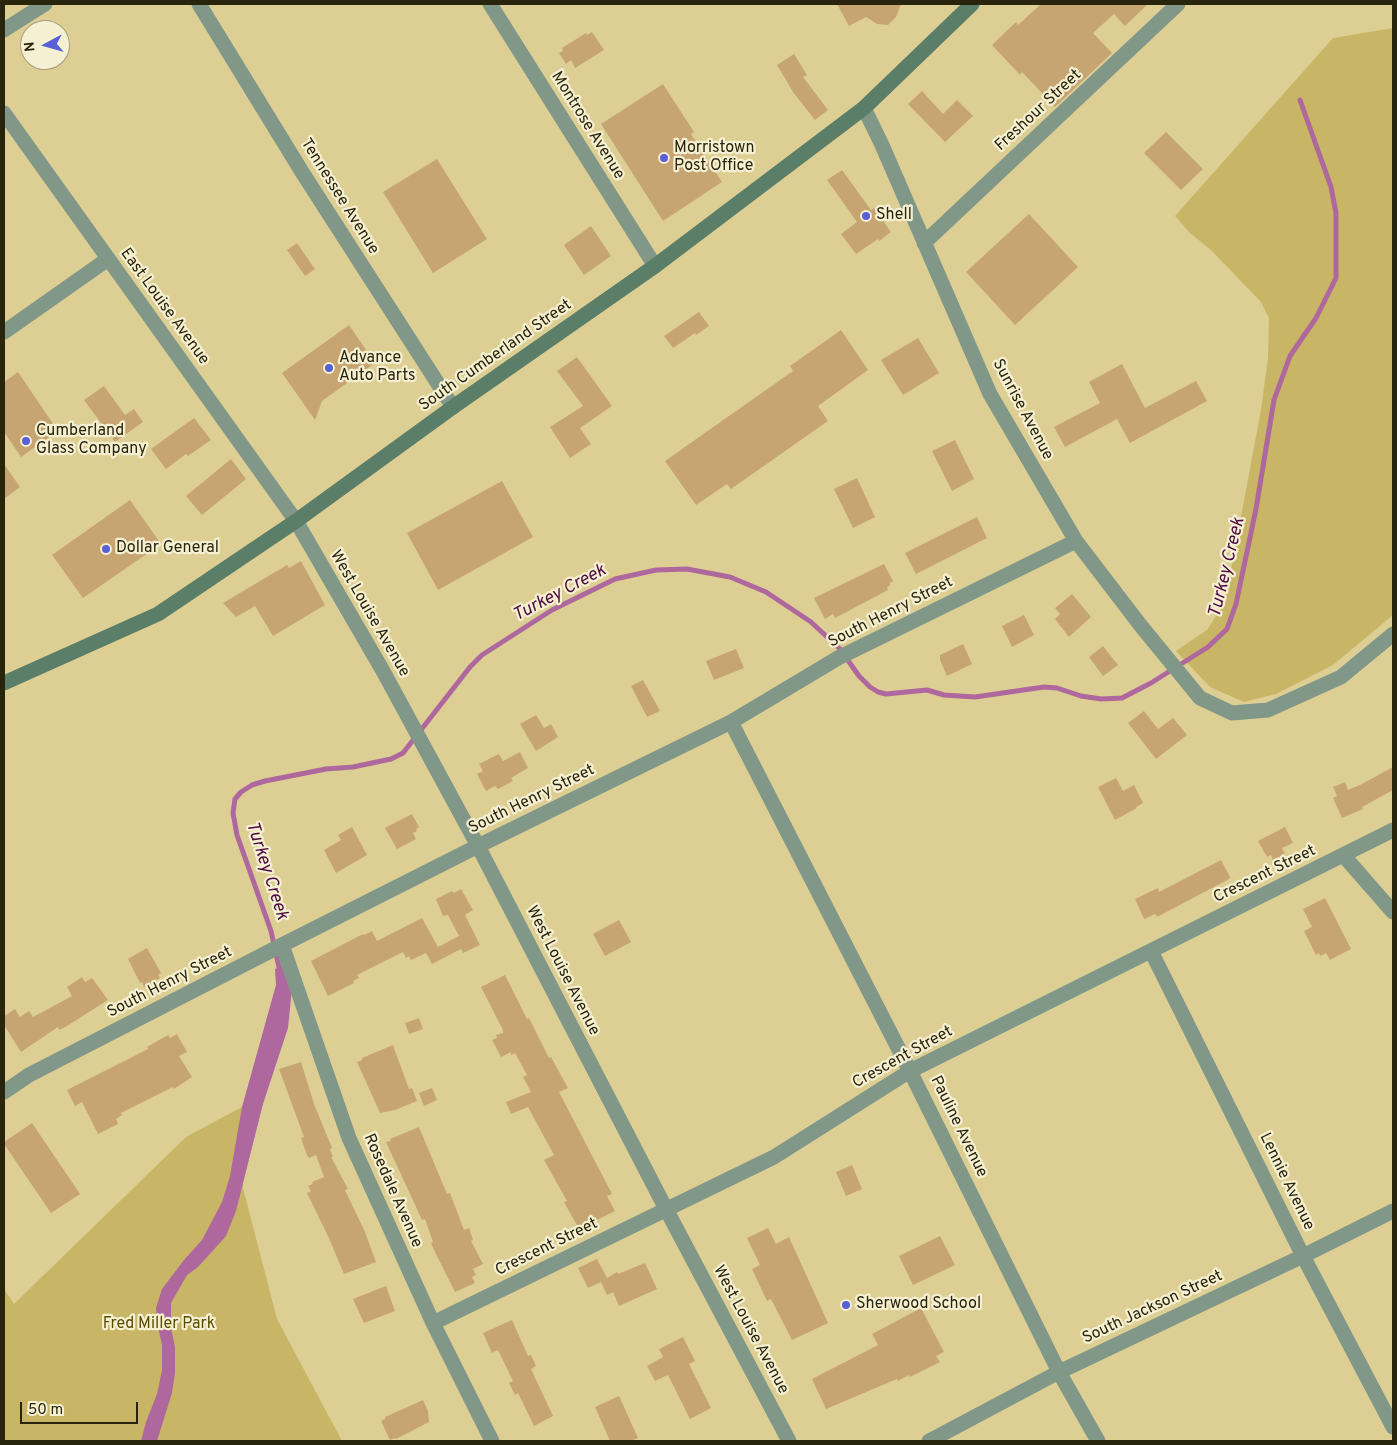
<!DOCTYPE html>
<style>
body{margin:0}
#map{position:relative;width:1397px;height:1445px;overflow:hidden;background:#ddcf94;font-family:Overpass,sans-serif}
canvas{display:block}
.frame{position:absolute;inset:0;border:5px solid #29240c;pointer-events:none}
.north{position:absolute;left:20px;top:20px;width:50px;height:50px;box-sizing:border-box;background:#f6f0d2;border:1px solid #a49e83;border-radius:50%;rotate:264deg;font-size:14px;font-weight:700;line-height:20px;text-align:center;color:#29240c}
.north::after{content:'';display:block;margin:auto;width:18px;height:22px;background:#595fd6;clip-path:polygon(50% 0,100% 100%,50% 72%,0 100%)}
.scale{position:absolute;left:20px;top:1402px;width:118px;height:22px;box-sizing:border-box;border:2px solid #29240c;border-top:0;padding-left:6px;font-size:15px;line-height:18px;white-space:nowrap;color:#29240c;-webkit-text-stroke:4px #f6f0d2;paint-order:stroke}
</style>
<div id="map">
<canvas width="1397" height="1445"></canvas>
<div class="frame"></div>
<div class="north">N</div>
<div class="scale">50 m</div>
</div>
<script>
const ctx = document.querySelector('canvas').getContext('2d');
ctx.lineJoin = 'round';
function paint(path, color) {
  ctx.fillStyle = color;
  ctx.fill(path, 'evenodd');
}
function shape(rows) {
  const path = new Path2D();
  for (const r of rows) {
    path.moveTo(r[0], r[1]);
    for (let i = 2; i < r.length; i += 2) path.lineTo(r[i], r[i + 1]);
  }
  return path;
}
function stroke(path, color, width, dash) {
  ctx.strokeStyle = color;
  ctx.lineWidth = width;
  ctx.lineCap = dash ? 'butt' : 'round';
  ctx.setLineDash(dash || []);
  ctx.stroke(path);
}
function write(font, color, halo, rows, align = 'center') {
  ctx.font = font + ' Overpass,sans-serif';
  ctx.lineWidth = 4.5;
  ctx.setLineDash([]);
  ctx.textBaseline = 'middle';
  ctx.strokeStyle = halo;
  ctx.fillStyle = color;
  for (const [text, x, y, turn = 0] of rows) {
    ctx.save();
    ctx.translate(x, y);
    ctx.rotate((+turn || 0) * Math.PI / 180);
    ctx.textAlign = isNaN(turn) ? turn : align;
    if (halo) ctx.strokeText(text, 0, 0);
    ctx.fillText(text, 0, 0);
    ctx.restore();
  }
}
paint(shape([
 [1393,28,1393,615,1333,665,1276,694,1244,702,1210,687,1176,651,1207,630,1225,602,1261,410,1268,358,1269,318,1261,302,1211,250,1190,233,1175,216,1333,38],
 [242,1107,243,1188,277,1319,342,1441,4,1441,4,1289,14,1304,186,1137]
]), '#c8b565');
paint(shape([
 [284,966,292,989,288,1028,263,1104,236,1211,226,1236,198,1267,187,1275,171,1303,171,1328,175,1347,175,1373,172,1393,157,1441,141,1441,146,1422,157,1394,162,1370,162,1345,158,1327,156,1308,162,1289,184,1260,202,1240,222,1202,230,1176,242,1107,276,985,275,969]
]), '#ae689d');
stroke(shape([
 [280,972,271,931,237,835,233,813,235,799,241,792,252,785,265,781,326,769,353,767,391,759,403,753,470,667,482,655,552,610,615,579,656,570,687,569,730,577,766,592,811,622,840,649,859,676,870,687,878,692,886,694,927,690,944,695,975,697,1044,687,1057,688,1081,696,1101,699,1122,698,1151,683,1208,647,1227,629,1236,604,1256,509,1274,400,1290,356,1316,318,1336,278,1336,213,1331,187,1300,100]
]), '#ae689d', 5);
paint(shape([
 [837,4,901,4,896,17,888,25,877,24,866,17,849,26],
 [1041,4,1148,4,1125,26,1114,14,1093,33,1112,53,1055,107,1022,72,1020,75,992,45,1016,22,1018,25],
 [592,32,604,50,575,68,571,60,566,64,559,53,563,51,562,48,586,33,587,35],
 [794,54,807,75,803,77,828,110,815,120,793,92,777,65],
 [663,84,694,132,691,134,722,182,663,221,601,124],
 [922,91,943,114,957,100,973,116,945,142,908,104],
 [1166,132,1203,169,1181,190,1144,153],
 [437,159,487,239,433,273,383,192],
 [842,170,871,210,874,208,891,232,879,241,878,239,856,254,841,234,857,222,827,180],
 [1029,214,1078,267,1015,325,966,272],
 [591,226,611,256,584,275,564,245],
 [297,243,315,269,305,276,287,250],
 [699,312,709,326,696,335,695,333,673,348,664,336],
 [349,325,375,363,322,401,315,420,282,373],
 [841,330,868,370,818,406,828,421,731,489,727,484,696,505,665,461,793,371,790,366],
 [918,338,939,373,903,395,881,360],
 [577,357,612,406,580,428,591,444,570,458,550,427,583,406,557,371],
 [1122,364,1145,408,1196,381,1207,401,1130,443,1117,419,1065,447,1054,427,1100,403,1089,382],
 [18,372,58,431,21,457,4,432,4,382],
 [104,386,125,415,134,409,143,422,115,442,84,400],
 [194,418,211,440,188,456,186,454,166,469,151,449],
 [955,440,974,479,952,491,932,451],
 [231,459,246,479,202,515,186,496],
 [4,464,20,487,4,499],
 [857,478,875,517,853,528,834,489],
 [502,481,533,537,438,590,407,533],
 [130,500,161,544,83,598,52,555],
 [977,517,987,538,916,574,905,553],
 [301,561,325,605,273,636,255,606,236,617,223,603,287,565,289,568],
 [884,564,893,581,890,583,890,586,887,587,888,590,835,618,833,614,825,619,814,598],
 [1072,594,1091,617,1069,637,1055,619,1060,614,1055,608],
 [1024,615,1034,635,1012,647,1002,626],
 [963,644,972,664,947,676,940,660,940,655],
 [1103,646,1118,665,1103,676,1089,657],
 [736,649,744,668,714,680,706,661],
 [643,680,660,711,647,717,631,686],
 [1144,711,1158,729,1173,718,1187,735,1156,759,1128,723],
 [536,715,544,728,551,724,558,737,536,751,520,724],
 [520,752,528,768,511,778,513,781,498,789,495,786,486,791,477,774,483,771,479,764,499,754,503,761],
 [1393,767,1393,790,1362,807,1363,809,1342,818,1333,798,1337,796,1333,787,1345,782,1348,790,1360,785],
 [1116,778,1123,791,1134,785,1143,803,1136,807,1137,808,1115,820,1098,787],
 [412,814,419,827,416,829,417,831,413,833,416,839,397,849,385,828],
 [352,827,367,855,336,873,324,850,341,840,338,835],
 [1285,827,1293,843,1282,848,1285,854,1273,860,1271,855,1267,857,1258,841],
 [1221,860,1230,877,1229,879,1157,917,1155,914,1144,919,1135,899,1158,888,1159,892],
 [461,889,473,910,465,915,480,945,463,953,461,949,432,964,426,953,411,960,409,956,406,958,403,952,357,975,359,978,353,981,354,983,328,996,311,961,363,934,364,935,372,931,377,941,422,918,438,947,459,936,448,915,443,916,436,899,452,891,454,893],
 [1325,898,1351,949,1330,960,1326,953,1320,956,1319,953,1316,955,1304,931,1312,927,1303,909],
 [619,920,631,942,605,956,593,934],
 [147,948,161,973,158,975,160,978,144,987,142,982,140,983,128,959],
 [505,975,527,1019,529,1018,549,1058,551,1057,568,1088,559,1092,612,1194,607,1196,615,1211,579,1229,564,1202,567,1201,544,1160,554,1155,528,1107,511,1114,506,1102,531,1092,523,1077,527,1075,515,1053,511,1055,511,1052,501,1057,492,1040,497,1038,496,1035,503,1033,503,1030,481,987],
 [82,977,85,982,92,978,108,1000,67,1026,59,1030,58,1027,21,1052,4,1025,4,1016,15,1009,20,1017,29,1011,33,1017,72,996,67,987],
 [419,1018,423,1029,409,1034,405,1023],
 [177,1034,187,1052,179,1056,192,1077,174,1089,173,1087,121,1113,122,1115,116,1119,118,1124,98,1134,82,1102,75,1106,67,1090,148,1049,147,1047,168,1035,170,1038],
 [393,1045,409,1089,412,1088,417,1101,395,1110,380,1113,357,1062,362,1060,362,1058],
 [301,1062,314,1104,332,1148,330,1149,333,1157,331,1157,348,1189,345,1190,365,1232,376,1262,344,1274,328,1236,307,1193,311,1191,308,1186,313,1184,312,1182,324,1177,316,1155,309,1158,307,1155,301,1138,304,1137,279,1069],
 [432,1088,437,1100,424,1106,419,1093],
 [32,1123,80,1194,51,1213,4,1144,4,1142],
 [419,1127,447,1194,450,1193,464,1230,469,1228,473,1240,471,1241,483,1264,473,1269,476,1275,472,1277,475,1283,455,1292,435,1252,431,1243,433,1242,425,1219,422,1220,386,1142,391,1141,390,1139],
 [852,1165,862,1189,846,1196,836,1172],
 [768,1228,776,1244,789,1237,828,1323,792,1340,771,1299,767,1301,752,1269,760,1265,747,1238],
 [940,1236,955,1265,913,1285,899,1256],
 [597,1259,607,1278,617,1272,618,1274,645,1263,657,1289,619,1306,613,1292,607,1295,601,1282,588,1288,578,1268],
 [386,1286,395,1311,364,1323,353,1299],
 [921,1308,944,1352,936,1356,940,1362,910,1377,909,1375,898,1381,897,1379,826,1409,812,1379,878,1345,872,1334],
 [512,1320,528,1356,531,1355,536,1366,531,1369,553,1416,534,1426,518,1393,515,1395,509,1383,513,1381,499,1352,497,1350,492,1353,483,1333],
 [683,1337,695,1361,689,1364,711,1408,690,1419,668,1375,655,1381,647,1366,663,1357,659,1349],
 [619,1396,638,1438,630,1441,610,1441,595,1407],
 [423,1400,428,1411,429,1422,396,1439,395,1438,390,1440,381,1421,385,1419,385,1417]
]), '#c7a572');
stroke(shape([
 [199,4,302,172,453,407],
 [490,4,655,266],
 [4,30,45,4],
 [864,108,882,145,990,394,1076,541,1141,626,1200,698,1232,713,1268,710,1341,677,1393,634],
 [4,113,296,521,383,671,478,846,666,1209,789,1441],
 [924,243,1178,4],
 [4,332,108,259],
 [731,722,910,1071,1059,1372,1098,1441],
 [1343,855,1393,912],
 [282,945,349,1138,433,1323,492,1441],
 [1151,951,1303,1256,1393,1427],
 [4,1092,29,1075,282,945,478,846,731,722,838,658,1076,541],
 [433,1323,774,1157,910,1071,1393,830],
 [929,1441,1059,1372,1303,1256,1393,1211]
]), '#819889', 15);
stroke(shape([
 [4,683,158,614,296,521,453,407,655,266,864,108,972,4]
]), '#5a7e67', 15);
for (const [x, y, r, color] of [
 [664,158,5,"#595fd6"],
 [866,216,5,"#595fd6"],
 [329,368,5,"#595fd6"],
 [26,441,5,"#595fd6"],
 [106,549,5,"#595fd6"],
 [846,1305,5,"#595fd6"]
]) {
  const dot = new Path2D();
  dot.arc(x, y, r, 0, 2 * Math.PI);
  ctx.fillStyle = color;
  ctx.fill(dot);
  stroke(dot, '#f6f0d2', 2);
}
write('16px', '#29240c', '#f6f0d2', [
 ["Freshour Street",1039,111,-43],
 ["Montrose Avenue",587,126,58],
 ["Tennessee Avenue",339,197,58],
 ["East Louise Avenue",164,307,54],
 ["South Cumberland Street",496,356,-35],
 ["Sunrise Avenue",1022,410,62],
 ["South Henry Street",891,613,-27],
 ["West Louise Avenue",369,614,60],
 ["South Henry Street",532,800,-26],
 ["Crescent Street",1265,875,-26],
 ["West Louise Avenue",562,971,63],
 ["South Henry Street",170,983,-27],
 ["Crescent Street",903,1058,-29],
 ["Pauline Avenue",958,1127,64],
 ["Lennie Avenue",1286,1182,64],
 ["Rosedale Avenue",392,1191,66],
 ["Crescent Street",547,1248,-26],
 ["South Jackson Street",1153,1308,-25],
 ["West Louise Avenue",750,1330,62]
]);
write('16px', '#29240c', '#f6f0d2', [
 ["Morristown",674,149],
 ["Post Office",674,167],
 ["Shell",876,216],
 ["Advance",339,359],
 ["Auto Parts",339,377],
 ["Cumberland",36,432],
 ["Glass Company",36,450],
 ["Dollar General",116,549],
 ["Sherwood School",856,1305]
], 'left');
write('16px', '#5a4c00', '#f6f0d2', [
 ["Fred Miller Park",159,1325]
]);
write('italic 18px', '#4c0a41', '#f6f0d2', [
 ["Turkey Creek",1228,568,-76],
 ["Turkey Creek",560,594,-28],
 ["Turkey Creek",266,871,72]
]);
</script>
